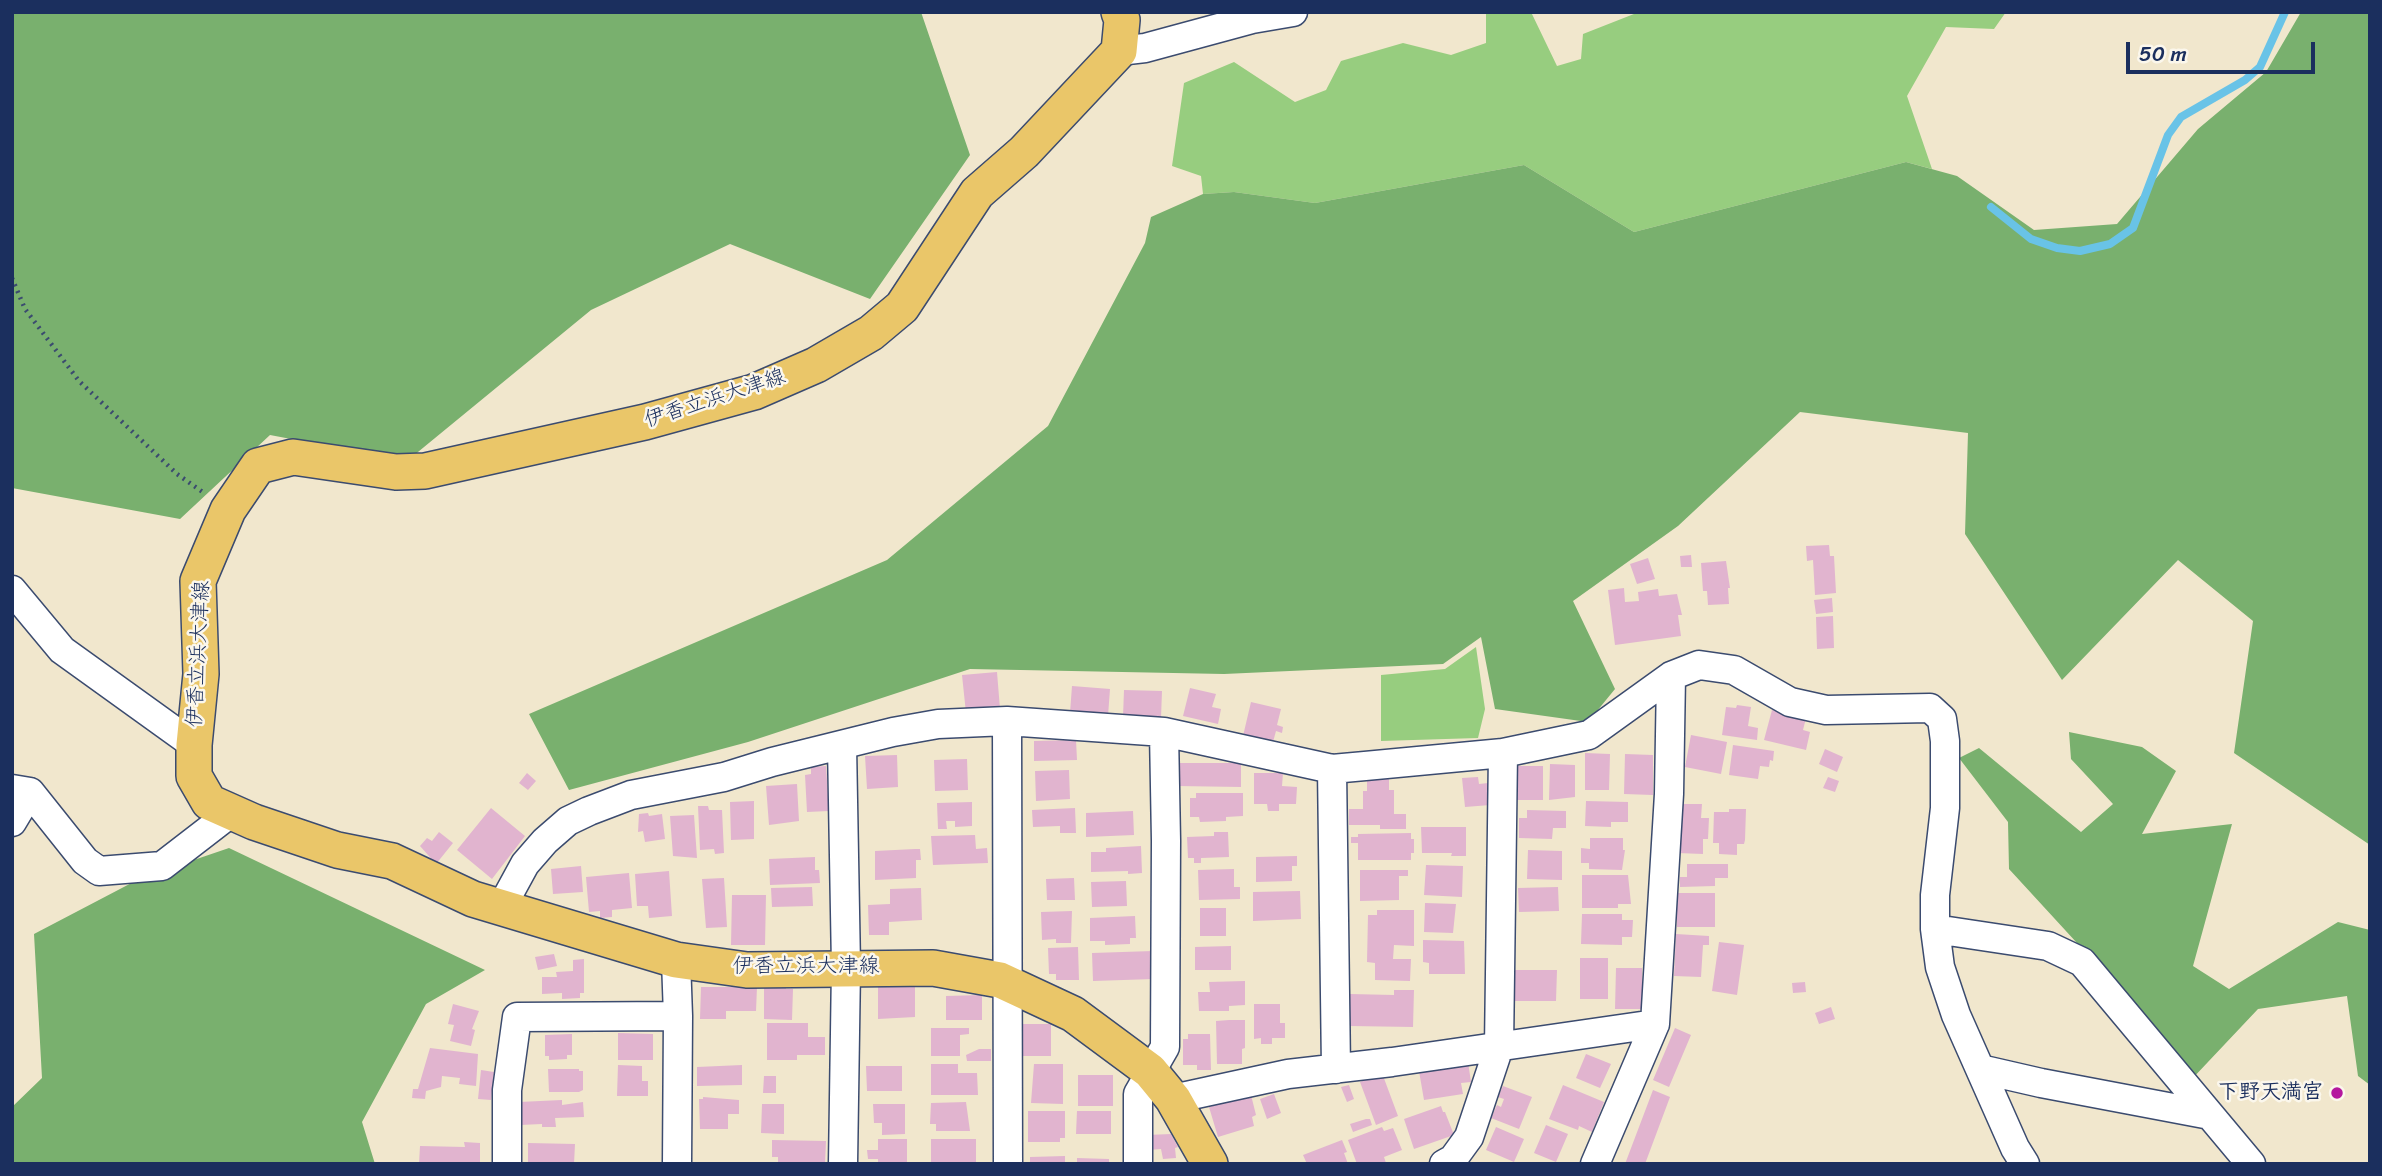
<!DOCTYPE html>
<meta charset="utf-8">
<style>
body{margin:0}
#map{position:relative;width:2382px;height:1176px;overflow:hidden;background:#f1e7cd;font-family:Sriracha,sans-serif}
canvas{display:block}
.frame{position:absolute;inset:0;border:14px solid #1b2f5e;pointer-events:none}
.scale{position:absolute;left:2126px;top:42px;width:189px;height:32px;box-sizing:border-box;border:4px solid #1b2f5e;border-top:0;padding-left:9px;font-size:21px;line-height:24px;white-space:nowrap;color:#1b2f5e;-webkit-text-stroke:5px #fbf7ec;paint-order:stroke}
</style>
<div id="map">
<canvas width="2382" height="1176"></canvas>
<div class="frame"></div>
<div class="scale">50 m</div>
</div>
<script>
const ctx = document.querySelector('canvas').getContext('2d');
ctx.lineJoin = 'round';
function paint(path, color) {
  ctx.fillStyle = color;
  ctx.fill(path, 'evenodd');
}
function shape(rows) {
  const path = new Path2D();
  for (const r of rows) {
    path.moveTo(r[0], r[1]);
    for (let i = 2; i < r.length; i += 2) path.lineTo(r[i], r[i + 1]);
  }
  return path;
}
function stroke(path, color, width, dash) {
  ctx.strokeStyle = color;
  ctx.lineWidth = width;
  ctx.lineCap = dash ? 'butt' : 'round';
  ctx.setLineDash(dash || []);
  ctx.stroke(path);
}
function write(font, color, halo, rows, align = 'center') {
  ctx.font = font + ' Sriracha,"Klee One",sans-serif';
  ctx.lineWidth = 5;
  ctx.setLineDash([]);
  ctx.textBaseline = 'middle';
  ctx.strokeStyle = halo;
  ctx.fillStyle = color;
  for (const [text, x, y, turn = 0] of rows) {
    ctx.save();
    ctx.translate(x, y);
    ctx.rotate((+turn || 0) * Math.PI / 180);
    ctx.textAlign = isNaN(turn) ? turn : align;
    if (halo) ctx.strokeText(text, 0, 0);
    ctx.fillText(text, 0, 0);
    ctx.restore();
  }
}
paint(shape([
 [1486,12,1531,12,1557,66,1581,59,1583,34,1639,12,2006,12,1994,29,1946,27,1907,96,1932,169,1906,162,1634,232,1524,165,1315,203,1234,192,1203,194,1201,176,1172,166,1184,83,1234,62,1295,102,1326,90,1341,61,1403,43,1451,55,1486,43],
 [1476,647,1485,709,1478,738,1381,741,1381,675,1445,669]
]), '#97cd7f');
paint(shape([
 [12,12,921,12,970,155,870,299,730,244,591,310,407,461,270,435,180,519,12,488],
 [2301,12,2370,12,2370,845,2234,753,2253,621,2178,560,2062,680,1965,534,1968,433,1800,412,1678,526,1573,601,1615,689,1588,722,1495,709,1481,637,1443,664,1224,674,970,669,748,742,569,790,529,714,887,560,1048,426,1145,243,1151,217,1203,194,1234,192,1315,203,1524,165,1634,232,1906,162,1957,176,2034,230,2117,224,2198,129,2266,72],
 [2069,732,2142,747,2176,771,2142,834,2232,824,2193,966,2229,989,2338,922,2370,930,2370,1085,2358,1076,2347,996,2258,1009,2191,1080,2133,1004,2009,869,2008,822,1959,758,1979,748,2081,832,2113,804,2071,759],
 [229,848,485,970,426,1004,362,1122,375,1164,12,1164,12,1107,42,1078,34,934,141,878]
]), '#79b06e');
stroke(shape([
 [1991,207,2031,239,2057,248,2080,251,2110,244,2133,228,2168,135,2181,117,2245,80,2260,67,2285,12]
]), '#69c3e7', 8);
paint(shape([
 [1829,545,1830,556,1834,556,1836,593,1815,595,1813,560,1807,561,1806,546],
 [1691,555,1692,567,1681,567,1680,556],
 [1648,558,1655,579,1637,584,1630,564],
 [1726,561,1730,588,1728,588,1729,604,1708,605,1707,591,1703,591,1701,563],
 [1624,588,1625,602,1639,601,1638,592,1658,589,1659,596,1677,594,1682,615,1678,615,1681,636,1615,645,1608,590],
 [1832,598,1833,612,1816,614,1814,600],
 [1833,616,1834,648,1817,649,1816,617],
 [997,672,1000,709,966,713,962,675],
 [1072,686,1110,689,1108,716,1070,713],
 [1190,688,1216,694,1212,707,1221,709,1218,724,1183,716],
 [1124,690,1162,691,1161,718,1123,717],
 [1251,702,1281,709,1277,725,1283,727,1282,733,1276,731,1273,742,1243,736],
 [1737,705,1751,707,1748,726,1758,728,1757,740,1722,735,1726,707,1736,708],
 [1772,710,1806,718,1803,730,1810,732,1806,750,1764,740],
 [1691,735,1727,742,1721,774,1685,767],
 [1076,740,1077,760,1034,761,1034,741],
 [1733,745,1774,751,1773,761,1770,760,1769,767,1760,766,1758,779,1729,775],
 [1825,749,1843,757,1837,772,1819,764],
 [1585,753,1610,754,1609,790,1585,790],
 [1625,754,1653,755,1653,795,1624,794],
 [897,755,898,787,867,789,865,756],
 [967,759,968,790,935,791,934,760],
 [1177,763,1241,763,1241,787,1177,786],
 [1550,764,1575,765,1575,797,1549,800],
 [826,766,829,811,807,812,805,775,811,774,811,767],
 [1517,766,1543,766,1543,800,1517,800],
 [1069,770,1070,799,1036,801,1035,771],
 [527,773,536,781,528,790,519,783],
 [1254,773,1283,773,1282,786,1297,787,1296,804,1279,804,1279,811,1268,811,1267,804,1254,804],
 [1478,777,1479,784,1488,783,1490,805,1465,807,1462,778],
 [1828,777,1839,781,1835,792,1823,788],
 [1367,778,1389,778,1389,790,1394,790,1394,814,1406,814,1406,829,1380,829,1380,825,1349,825,1349,809,1363,809,1363,791,1367,791],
 [797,784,799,821,769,825,766,786],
 [1196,793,1243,793,1243,816,1226,817,1226,821,1200,822,1199,817,1190,817,1190,798,1196,798],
 [754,801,754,839,731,840,730,802],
 [1586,801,1628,802,1628,822,1611,822,1611,827,1585,826],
 [972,802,972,826,955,827,955,821,946,821,947,829,938,829,937,803],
 [1679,804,1702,804,1701,818,1709,818,1708,839,1703,839,1703,854,1677,853],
 [698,806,708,806,709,810,722,810,724,853,715,854,714,849,700,850],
 [491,808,525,836,492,879,457,850],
 [1075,808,1076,833,1060,833,1060,826,1033,827,1032,810],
 [1729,809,1746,809,1745,840,1744,844,1737,844,1737,855,1719,854,1719,843,1713,843,1714,812,1729,812],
 [1527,810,1566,811,1566,828,1553,828,1552,839,1519,838,1519,818,1527,818],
 [1133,811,1134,835,1086,837,1086,813],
 [648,813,649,816,662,814,665,839,645,842,643,831,638,832,639,814],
 [694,815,697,858,673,856,670,816],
 [1421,827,1466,827,1466,856,1451,856,1452,853,1422,853],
 [439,832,453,843,436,864,420,846,427,838,432,841],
 [1214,832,1228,832,1229,857,1201,858,1201,863,1194,863,1194,858,1188,858,1187,837,1214,836],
 [1411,833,1411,839,1414,839,1414,853,1411,853,1411,860,1358,860,1358,843,1351,843,1351,837,1358,837,1358,834],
 [975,835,976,849,987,848,988,863,933,865,931,836],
 [1590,838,1623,838,1623,850,1625,850,1622,870,1589,869,1589,863,1581,863,1581,848,1590,849],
 [1141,846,1142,873,1128,874,1128,871,1091,872,1091,852,1106,852,1106,848],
 [915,849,920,849,921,860,916,860,916,878,875,880,875,851],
 [1528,850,1562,851,1562,880,1527,879],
 [1297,856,1297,866,1292,866,1292,881,1256,882,1256,857],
 [815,857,815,870,819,870,820,883,770,885,769,859],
 [1687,864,1728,864,1728,878,1715,878,1715,886,1680,887,1680,877,1687,877],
 [1426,865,1463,866,1462,897,1424,895],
 [581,866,583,892,553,894,551,869],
 [1234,869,1234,887,1240,887,1240,899,1199,900,1198,870],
 [1360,870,1408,870,1408,876,1399,876,1399,900,1360,901],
 [669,871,672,916,649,918,648,906,637,906,635,874],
 [629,873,632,908,612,910,612,917,600,918,600,911,589,912,586,877],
 [1582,875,1628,875,1631,904,1618,904,1618,908,1582,908],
 [724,878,727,927,706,928,702,879],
 [1074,878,1075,900,1047,900,1046,879],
 [1126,881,1127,906,1092,907,1091,882],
 [812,887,813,906,772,907,771,888],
 [1558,887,1559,911,1519,912,1518,888],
 [921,888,922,920,889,922,889,935,869,935,868,905,890,904,890,889],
 [1300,891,1301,919,1253,921,1253,892],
 [1677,893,1715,893,1715,927,1677,927],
 [732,895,766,895,765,945,731,945],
 [1425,903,1456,904,1453,933,1424,932],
 [1200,908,1226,908,1226,936,1200,936],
 [1377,910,1414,910,1414,946,1394,945,1393,959,1411,959,1410,981,1375,980,1375,963,1367,962,1368,915,1377,915],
 [1072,911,1071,943,1056,943,1056,939,1042,940,1041,912],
 [1582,914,1622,914,1622,920,1633,920,1632,937,1622,937,1622,945,1581,944],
 [1135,916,1136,938,1130,938,1130,944,1105,945,1105,941,1090,941,1090,918],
 [1676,934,1709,936,1709,945,1703,945,1701,977,1674,976],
 [1423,940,1464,941,1465,974,1429,974,1429,963,1423,962],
 [1719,942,1744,945,1737,995,1712,991],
 [1231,946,1231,970,1195,970,1195,947],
 [1078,947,1079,980,1056,980,1056,974,1049,974,1048,948],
 [1153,951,1154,979,1093,981,1092,953],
 [554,954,557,966,538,970,535,957],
 [1580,958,1608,958,1608,999,1580,999],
 [584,959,584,993,580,993,580,998,562,999,562,993,542,994,542,977,557,977,556,972,573,971,573,960],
 [1616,968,1642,968,1642,1009,1615,1009],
 [1513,970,1557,970,1556,1001,1513,1001],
 [1245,981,1245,1005,1229,1006,1229,1011,1199,1011,1198,992,1210,992,1209,982],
 [1805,982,1806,992,1793,993,1792,983],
 [764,984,786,985,786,989,793,989,792,1020,764,1019],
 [701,987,757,987,756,1011,726,1011,726,1019,700,1019],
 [878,987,915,987,915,1017,878,1019],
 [1394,990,1414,990,1413,1027,1350,1026,1350,994,1394,995],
 [982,995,982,1020,946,1020,946,996],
 [453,1004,479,1011,472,1029,475,1030,471,1046,450,1041,454,1025,448,1024],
 [1254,1004,1280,1004,1280,1023,1285,1023,1285,1038,1272,1038,1272,1044,1261,1044,1261,1038,1254,1039],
 [1831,1007,1835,1019,1819,1024,1815,1013],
 [1229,1020,1245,1020,1245,1048,1242,1049,1242,1064,1217,1064,1216,1021],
 [767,1023,808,1023,808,1037,825,1037,825,1055,797,1055,797,1060,767,1060],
 [1022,1024,1051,1024,1051,1056,1021,1056],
 [931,1028,969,1028,969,1034,960,1035,960,1056,931,1056],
 [1675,1028,1691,1035,1669,1087,1653,1080],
 [618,1033,653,1034,653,1060,618,1060],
 [572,1034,572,1055,567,1055,567,1059,549,1060,549,1056,545,1056,545,1035],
 [1188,1034,1210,1034,1211,1070,1197,1070,1197,1065,1183,1065,1183,1039,1188,1039],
 [430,1048,478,1054,476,1086,459,1084,460,1078,442,1076,441,1087,426,1091,425,1099,412,1098,413,1089,418,1089],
 [979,1049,991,1049,991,1061,967,1061,966,1055],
 [1586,1054,1611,1064,1600,1088,1576,1078],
 [1468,1062,1471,1082,1461,1083,1463,1094,1424,1100,1419,1071],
 [931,1064,958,1064,958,1073,977,1073,978,1095,931,1095],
 [1034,1064,1063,1064,1063,1104,1031,1103],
 [618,1065,642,1066,642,1081,648,1081,648,1096,617,1096],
 [742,1065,742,1085,697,1086,697,1067],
 [866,1066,902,1066,902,1091,867,1091],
 [548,1069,579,1069,579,1071,583,1071,583,1090,579,1092,549,1092],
 [481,1070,494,1072,491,1100,478,1099],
 [1382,1073,1398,1116,1376,1125,1360,1082],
 [1078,1075,1113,1075,1113,1106,1078,1106],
 [764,1076,776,1076,776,1093,763,1093],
 [1349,1085,1354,1099,1347,1102,1341,1087],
 [1563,1085,1604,1102,1592,1132,1579,1126,1578,1130,1549,1119],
 [1503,1086,1532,1097,1519,1129,1491,1118,1497,1105,1501,1107,1504,1099,1498,1097],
 [1653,1090,1670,1097,1645,1164,1625,1164],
 [1274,1094,1281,1113,1267,1119,1260,1099],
 [1251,1095,1256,1115,1252,1117,1254,1126,1218,1137,1209,1107],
 [703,1097,739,1100,739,1114,728,1114,728,1129,700,1129,699,1099,703,1099],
 [562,1100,562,1105,583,1102,584,1117,555,1118,556,1127,542,1127,542,1124,520,1125,519,1102],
 [966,1102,970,1131,936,1131,936,1124,930,1124,931,1103],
 [762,1104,784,1104,784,1134,761,1133],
 [873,1104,905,1104,905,1134,882,1135,882,1123,874,1123],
 [1441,1106,1443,1112,1445,1112,1454,1135,1414,1149,1404,1119],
 [1028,1111,1065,1111,1065,1138,1060,1138,1060,1142,1028,1142],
 [1077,1111,1111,1111,1111,1134,1076,1134],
 [1366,1119,1370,1119,1372,1125,1353,1132,1350,1124],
 [1546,1125,1568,1134,1556,1162,1534,1153],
 [1382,1127,1384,1131,1393,1128,1402,1150,1384,1157,1386,1163,1383,1164,1357,1164,1348,1140],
 [1496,1127,1524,1139,1514,1162,1486,1150],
 [1171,1134,1178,1147,1175,1148,1176,1158,1163,1159,1161,1149,1148,1150,1147,1135],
 [878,1139,907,1139,907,1164,878,1164,878,1159,868,1159,867,1150,878,1150],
 [931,1139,976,1139,976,1164,931,1164],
 [772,1140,826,1141,825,1164,778,1164,778,1157,772,1157],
 [1342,1140,1347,1152,1344,1153,1348,1164,1307,1164,1303,1155],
 [464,1142,480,1143,480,1164,419,1164,420,1146,465,1147],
 [528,1143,575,1144,574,1164,528,1164],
 [1065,1156,1065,1164,1030,1164,1030,1157],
 [1077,1158,1109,1159,1109,1164,1077,1164]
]), '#e1b4cf');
const minor = shape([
 [1119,51,1145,48,1252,19,1293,12],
 [12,590,62,650,194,745],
 [1007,721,1008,1164],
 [842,745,846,967,843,1164],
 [1332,769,1336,1069],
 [12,789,30,792,85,861,99,871,162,866,232,812],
 [12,822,30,792],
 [501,908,525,864,545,841,568,821,589,811,631,795,724,777,772,762,893,732,938,724,1007,721,1164,732,1332,769,1365,766,1503,753,1589,735,1671,676,1699,665,1734,670,1790,702,1826,710,1930,708,1942,719,1945,741,1945,808,1935,895,1935,929,1940,967,1956,1015,2015,1148,2025,1164],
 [1935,929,2048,946,2082,962,2251,1164],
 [1980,1069,2041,1083,2210,1115],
 [1173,1099,1288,1074,1392,1062,1655,1024],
 [507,1164,507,1090,517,1017,678,1016,676,960],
 [677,1164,678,1016],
 [1138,1164,1138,1094,1165,1047,1166,841,1164,732],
 [1444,1164,1453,1159,1469,1137,1499,1047,1503,753],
 [1595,1164,1655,1024,1669,794,1671,676]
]);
const major = shape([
 [1119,12,1122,20,1119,51,1024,152,977,193,902,307,871,333,816,365,754,392,645,422,425,471,396,472,293,457,258,466,228,510,198,581,201,674,194,745,194,776,209,802,254,822,337,850,392,861,473,899,676,960,747,970,933,968,1000,980,1073,1014,1150,1071,1173,1099,1210,1164]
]);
stroke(minor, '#3b4b6f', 31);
stroke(major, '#3b4b6f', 38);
stroke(shape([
 [12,278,25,309,79,381,177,474,204,493]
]), '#3b4b6f', 4.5, [2, 5]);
stroke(minor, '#fff', 28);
stroke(major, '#eac669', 35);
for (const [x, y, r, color] of [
 [2337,1093,7,"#b5179e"]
]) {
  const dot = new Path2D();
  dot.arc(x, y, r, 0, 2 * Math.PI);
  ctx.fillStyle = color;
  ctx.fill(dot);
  stroke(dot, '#fbf7ec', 2.5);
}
write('21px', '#1b2f5e', '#fbf7ec', [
 ["伊香立浜大津線",715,399,-18],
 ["伊香立浜大津線",199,654,-87],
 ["伊香立浜大津線",806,967]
]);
write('bold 21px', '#1b2f5e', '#fbf7ec', [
 ["下野天満宮",2323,1093]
], 'right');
</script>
